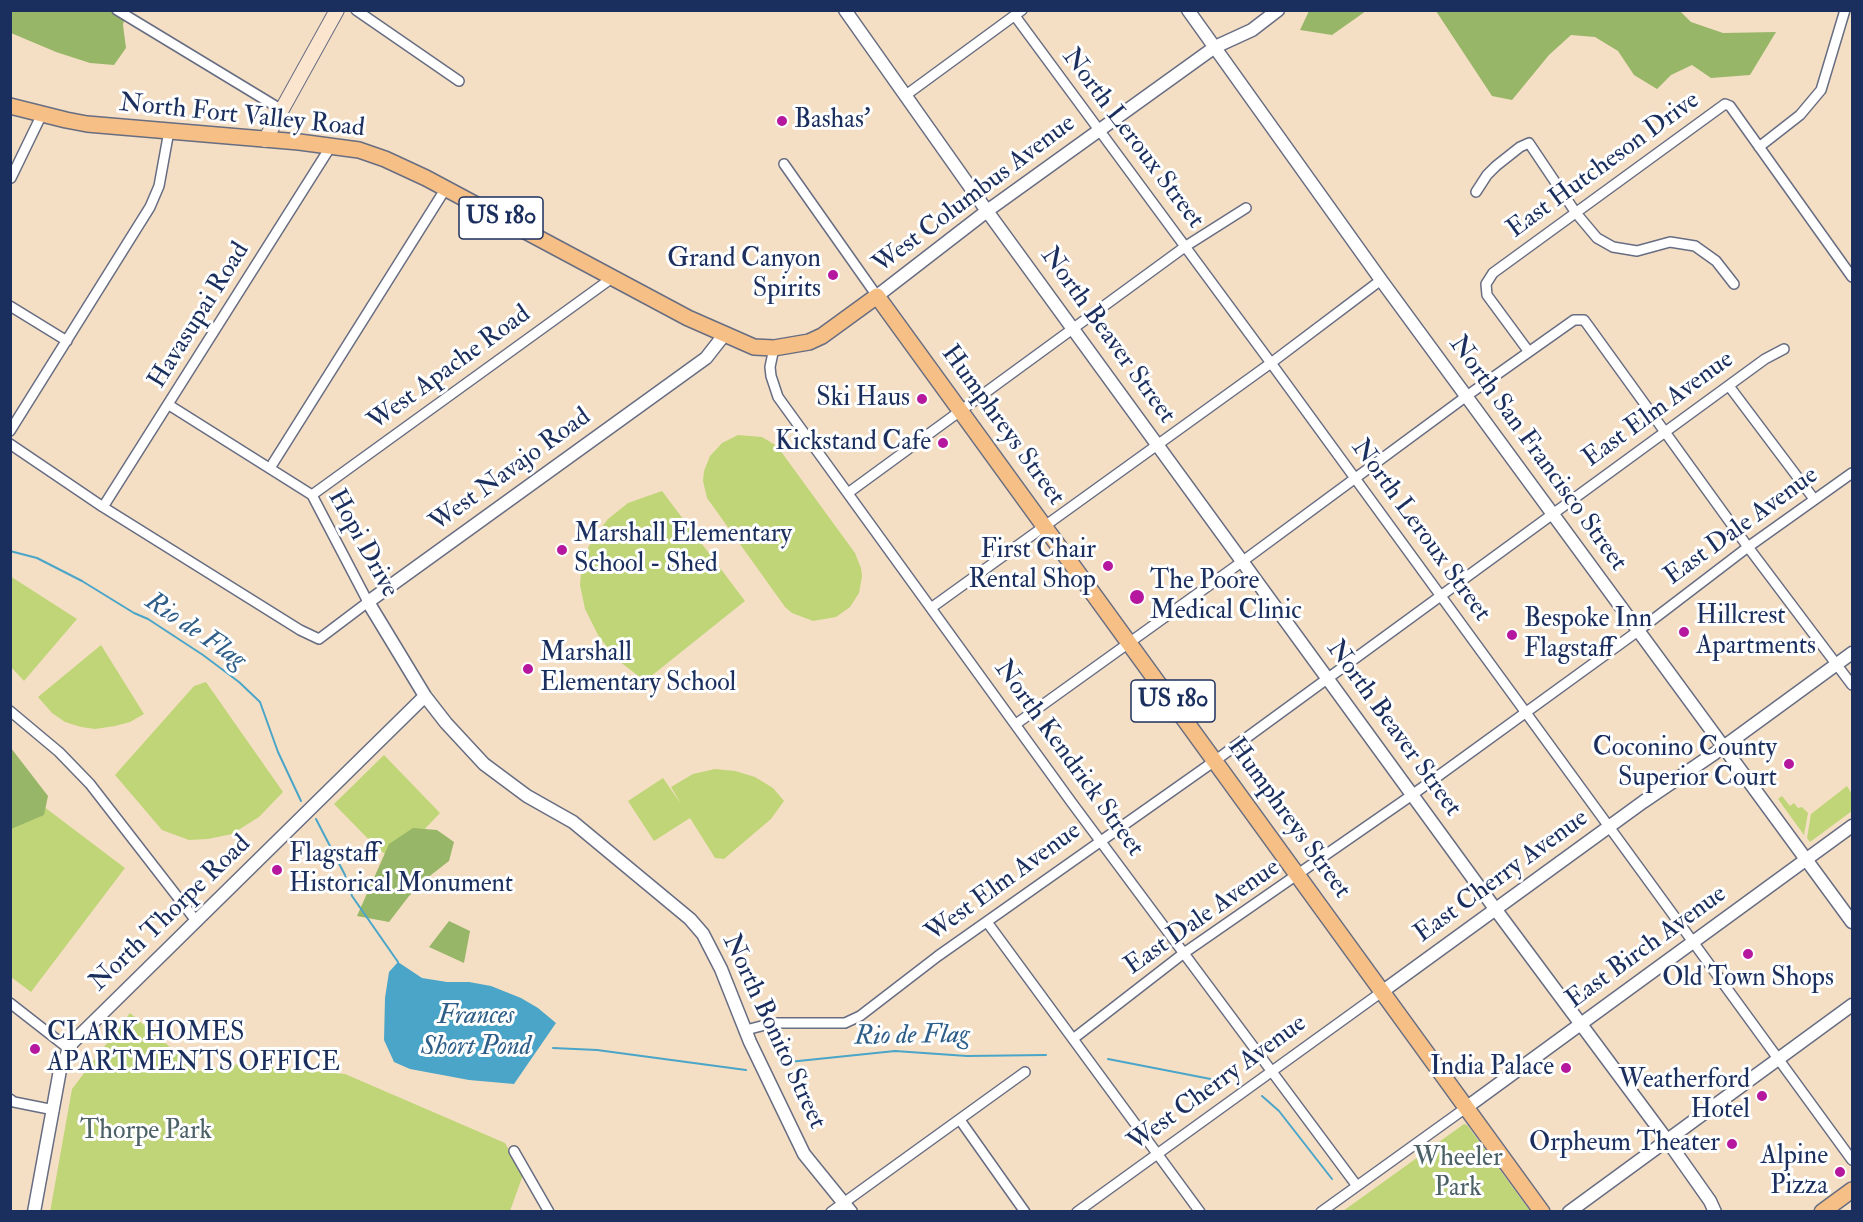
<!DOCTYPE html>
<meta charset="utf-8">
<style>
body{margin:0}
#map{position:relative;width:1863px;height:1222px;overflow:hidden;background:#f5dfc4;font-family:"IM FELL Double Pica",serif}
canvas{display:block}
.frame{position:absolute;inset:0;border:12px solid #1b2f5e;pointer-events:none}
</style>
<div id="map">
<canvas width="1863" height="1222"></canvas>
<div class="frame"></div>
</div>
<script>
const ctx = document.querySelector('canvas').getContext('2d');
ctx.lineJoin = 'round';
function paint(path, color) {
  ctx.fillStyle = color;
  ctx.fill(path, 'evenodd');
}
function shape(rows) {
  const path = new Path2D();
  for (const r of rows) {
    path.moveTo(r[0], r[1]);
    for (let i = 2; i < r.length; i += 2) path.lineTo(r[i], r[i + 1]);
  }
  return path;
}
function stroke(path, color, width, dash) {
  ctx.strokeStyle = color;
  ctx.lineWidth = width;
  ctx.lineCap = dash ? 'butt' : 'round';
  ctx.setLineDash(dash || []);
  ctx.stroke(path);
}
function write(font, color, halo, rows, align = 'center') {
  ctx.font = font + ' "IM FELL Double Pica",serif';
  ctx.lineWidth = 6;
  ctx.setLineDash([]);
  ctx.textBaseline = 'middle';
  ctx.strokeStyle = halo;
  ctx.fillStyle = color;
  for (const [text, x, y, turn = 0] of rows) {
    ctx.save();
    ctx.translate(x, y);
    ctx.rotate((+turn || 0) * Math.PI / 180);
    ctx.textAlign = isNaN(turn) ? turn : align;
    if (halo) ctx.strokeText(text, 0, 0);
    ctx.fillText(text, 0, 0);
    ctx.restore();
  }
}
paint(shape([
 [738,435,762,437,777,446,855,553,861,568,862,576,859,593,850,607,836,617,813,621,792,613,785,607,707,498,703,481,704,471,710,456,722,443],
 [662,491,745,601,645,681,615,658,598,635,585,609,580,585,582,560,593,538,608,519,628,503],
 [10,576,77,619,24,681,11,667],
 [101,645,144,714,130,722,115,726,95,729,81,727,65,722,52,713,38,697],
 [206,682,283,792,259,817,232,834,208,839,189,840,162,830,115,775,194,686],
 [384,755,440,813,401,854,387,855,379,850,334,804],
 [715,769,735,771,755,777,773,788,784,801,771,819,724,859,715,858,690,818,654,841,628,801,663,778,681,804,671,787,693,774],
 [1847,786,1852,794,1852,811,1810,842,1807,838,1811,814],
 [1782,796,1790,806,1794,803,1798,808,1802,807,1808,813,1804,835,1778,799],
 [31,797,125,868,31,992,11,977,10,824],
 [130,1013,198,1071,240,1064,345,1074,505,1143,523,1175,510,1211,50,1212,72,1089],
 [1464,1124,1467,1125,1530,1211,1343,1211]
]), '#bfd578');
paint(shape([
 [11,11,126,11,123,25,126,48,114,65,90,63,56,52,11,33],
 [1309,11,1309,10,1366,11,1332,35,1300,30],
 [1436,11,1680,11,1691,22,1723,33,1776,32,1750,75,1711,78,1692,65,1671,75,1657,89,1634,75,1618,51,1595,37,1571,35,1549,55,1512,100,1492,96],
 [11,748,48,796,44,815,11,829],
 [413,828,437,830,454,842,449,861,431,875,409,896,389,922,357,916,389,844],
 [449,921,470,931,464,963,429,947]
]), '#97b668');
paint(shape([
 [398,962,422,978,447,982,469,982,491,986,521,998,538,1008,556,1023,514,1084,469,1080,410,1069,394,1062,384,1040,385,998,389,972]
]), '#4aa5c8');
stroke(shape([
 [10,551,37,558,82,581,134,613,148,619,203,655,239,682,260,702,278,752,301,801],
 [316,819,345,875,352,896,398,962],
 [553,1048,597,1050,746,1070],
 [1108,1059,1226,1082],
 [779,1063,895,1051,967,1056,1046,1055],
 [1262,1096,1279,1111,1332,1179],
 [1361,1211,1361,1212]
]), '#4aa5c8', 2);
const minor = shape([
 [117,10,282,110],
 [356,10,459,81],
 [1015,16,1271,363,1852,1160],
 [906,95,1022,10],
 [1759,147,1800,115,1821,90,1845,10],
 [784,164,877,296],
 [11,178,42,114],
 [1476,192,1487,175,1496,166,1520,147,1529,143,1576,213,1597,238,1613,247,1637,251,1670,242,1695,246,1716,261,1734,284],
 [10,306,67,341],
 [774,348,770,367,771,376,778,397,1072,803,1357,1186],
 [1529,352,1487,295,1486,284,1493,273,1725,104,1730,106,1852,277],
 [1729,386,1814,499],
 [10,431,150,207,159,186,169,131],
 [10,444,103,507,300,630,319,639,368,602,312,495,169,405],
 [270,468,446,188],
 [848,493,1186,246,1246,208],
 [312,495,612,278],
 [103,507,331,146],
 [931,608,1271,363,1381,280],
 [10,711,59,752,90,784,197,922],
 [1016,724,1243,561,1468,395,1574,320,1584,320,1587,324,1748,547,1852,685],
 [987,922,1200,1212],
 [10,1003,69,1049],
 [746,1030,773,1023,845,1023,860,1016,938,956,1216,760,1765,359,1784,349],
 [1073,1039,1184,953,1412,795,1638,631,1748,547,1852,473],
 [10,1099,14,1102,54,1110],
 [960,1120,1025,1212],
 [514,1151,549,1212],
 [831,1212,1025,1072],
 [1077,1212,1383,991],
 [1321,1212,1467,1107]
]);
const tertiary = shape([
 [845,10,987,211,1496,910,1667,1140,1710,1201,1715,1212],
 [1188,10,1381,280,1852,922],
 [877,296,987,211,1215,47,1252,30,1278,10],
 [724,335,706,358,368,602,425,696,446,723,484,764,527,796,573,822,690,919,703,934,721,969,750,1042,804,1154,851,1212],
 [1383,991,1643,802,1715,753,1852,653],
 [1467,1107,1852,826],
 [34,1212,60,1070,72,1043,425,696],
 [1569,1212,1852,1005]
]);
const secondary = shape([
 [265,140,337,10]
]);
const primary = shape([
 [10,106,66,120,87,124,299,142,359,150,385,159,426,178,688,318,754,347,774,348,809,342,822,336,877,296,1542,1212],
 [1822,1212,1852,1190]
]);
stroke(minor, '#676d82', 12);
stroke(tertiary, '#676d82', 15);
stroke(secondary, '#676d82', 16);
stroke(primary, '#676d82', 18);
stroke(minor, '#fff', 9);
stroke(tertiary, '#fff', 12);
stroke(secondary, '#fbe5cf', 14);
stroke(primary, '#f5bf86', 15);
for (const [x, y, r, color] of [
 [782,121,6,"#b5179e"],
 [833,275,6,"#b5179e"],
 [922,399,6,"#b5179e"],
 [943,443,6,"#b5179e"],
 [562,550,6,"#b5179e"],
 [1108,566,6,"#b5179e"],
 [1137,597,8,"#b5179e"],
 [1684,632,6,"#b5179e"],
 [1512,635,6,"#b5179e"],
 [528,669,6,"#b5179e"],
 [1789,764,6,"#b5179e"],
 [277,870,6,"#b5179e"],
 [1748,954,6,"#b5179e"],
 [35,1049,6,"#b5179e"],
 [1566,1068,6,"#b5179e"],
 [1762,1096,6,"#b5179e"],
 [1732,1144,6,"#b5179e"],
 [1840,1172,6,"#b5179e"]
]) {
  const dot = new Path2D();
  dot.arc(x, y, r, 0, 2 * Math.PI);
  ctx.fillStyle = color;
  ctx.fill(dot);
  stroke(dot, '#fff', 2);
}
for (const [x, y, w] of [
 [501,218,84],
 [1173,701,84]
]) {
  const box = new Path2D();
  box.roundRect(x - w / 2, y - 21, w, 42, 4.5);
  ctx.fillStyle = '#fff';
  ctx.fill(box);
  stroke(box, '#1b2f5e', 1.5);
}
write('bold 24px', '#1b2f5e', null, [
 ["US 180",501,218],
 ["US 180",1173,701]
]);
write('26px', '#1b2f5e', '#fff', [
 ["North Fort Valley Road",242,117,6],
 ["North Leroux Street",1132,139,53],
 ["East Hutcheson Drive",1604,166,-36],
 ["West Columbus Avenue",975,195,-37],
 ["Havasupai Road",200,316,-58],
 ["North Beaver Street",1107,336,54],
 ["West Apache Road",450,369,-36],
 ["East Elm Avenue",1659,410,-36],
 ["Humphreys Street",1002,426,54],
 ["North San Francisco Street",1537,454,54],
 ["West Navajo Road",511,471,-36],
 ["East Dale Avenue",1742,527,-36],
 ["North Leroux Street",1420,531,54],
 ["Hopi Drive",362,544,61],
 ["North Beaver Street",1393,729,54],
 ["North Kendrick Street",1068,759,54],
 ["Humphreys Street",1288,819,54],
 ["East Cherry Avenue",1502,877,-36],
 ["West Elm Avenue",1004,883,-36],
 ["North Thorpe Road",171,914,-44],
 ["East Dale Avenue",1203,918,-35],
 ["East Birch Avenue",1647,948,-36],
 ["North Bonito Street",773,1032,65],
 ["West Cherry Avenue",1218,1084,-36]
]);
write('26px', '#1b2f5e', '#fff', [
 ["Bashas’",794,121,"left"],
 ["Grand Canyon",821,260],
 ["Spirits",821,290],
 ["Ski Haus",910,399],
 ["Kickstand Cafe",931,443],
 ["Marshall Elementary",574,535,"left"],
 ["School - Shed",574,565,"left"],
 ["First Chair",1096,551],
 ["Rental Shop",1096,581],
 ["The Poore",1150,582,"left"],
 ["Medical Clinic",1150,612,"left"],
 ["Hillcrest",1696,617,"left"],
 ["Apartments",1696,647,"left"],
 ["Bespoke Inn",1524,620,"left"],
 ["Flagstaff",1524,650,"left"],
 ["Marshall",540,654,"left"],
 ["Elementary School",540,684,"left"],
 ["Coconino County",1777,749],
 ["Superior Court",1777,779],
 ["Flagstaff",289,855,"left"],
 ["Historical Monument",289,885,"left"],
 ["Old Town Shops",1748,979,"center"],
 ["CLARK HOMES",47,1034,"left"],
 ["APARTMENTS OFFICE",47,1064,"left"],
 ["India Palace",1554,1068],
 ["Weatherford",1750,1081],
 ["Hotel",1750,1111],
 ["Orpheum Theater",1720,1144],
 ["Alpine",1828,1157],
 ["Pizza",1828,1187]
], 'right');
write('26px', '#4c6166', '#fff', [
 ["Thorpe Park",146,1132],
 ["Wheeler",1458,1159],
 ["Park",1458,1189]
]);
write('italic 27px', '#2e5e88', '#fff', [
 ["Rio de Flag",195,632,34],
 ["Frances",476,1017],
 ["Short Pond",476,1048],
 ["Rio de Flag",912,1037,-1]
]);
</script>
